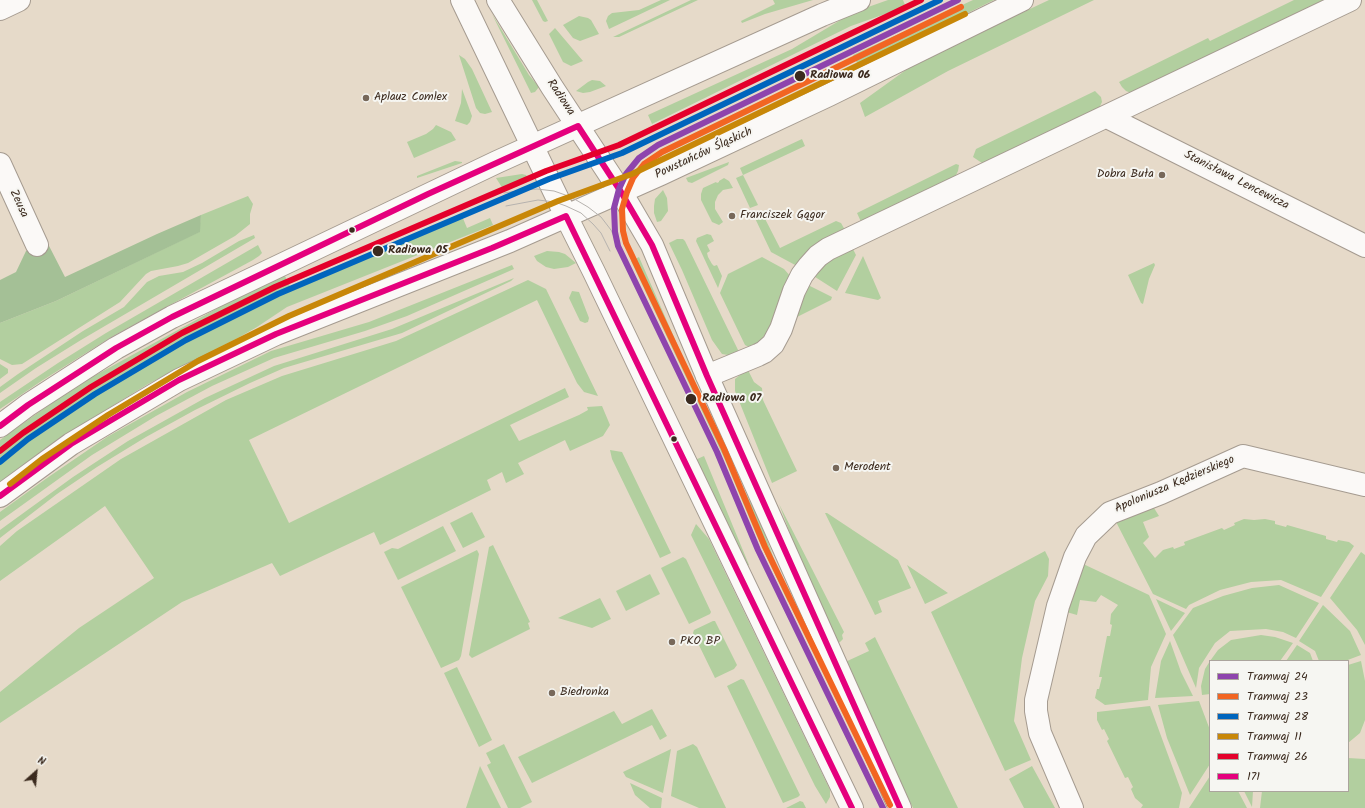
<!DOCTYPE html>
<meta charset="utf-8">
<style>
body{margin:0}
#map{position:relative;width:1365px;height:808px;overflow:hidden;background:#e6dac9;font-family:Kalam,sans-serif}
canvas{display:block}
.legend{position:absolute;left:1209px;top:660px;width:140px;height:132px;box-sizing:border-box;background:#f6f6f2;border:1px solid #aba49d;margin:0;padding:5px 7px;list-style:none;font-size:12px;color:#3b2a1e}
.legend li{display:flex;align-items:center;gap:8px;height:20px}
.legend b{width:20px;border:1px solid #aba49d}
.north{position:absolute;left:16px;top:752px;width:40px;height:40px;-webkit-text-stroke:3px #f6f6f2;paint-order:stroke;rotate:27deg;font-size:11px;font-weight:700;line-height:16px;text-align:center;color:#3b2a1e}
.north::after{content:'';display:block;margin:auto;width:14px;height:18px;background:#3b2a1e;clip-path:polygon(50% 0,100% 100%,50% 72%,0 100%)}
</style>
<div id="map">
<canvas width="1365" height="808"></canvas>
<ul class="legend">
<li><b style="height:5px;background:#8e44ad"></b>Tramwaj 24</li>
<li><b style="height:5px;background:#f26522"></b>Tramwaj 23</li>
<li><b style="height:5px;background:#0065bd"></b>Tramwaj 28</li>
<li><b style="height:5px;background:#c88708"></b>Tramwaj 11</li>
<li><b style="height:5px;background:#e4002b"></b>Tramwaj 26</li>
<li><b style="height:5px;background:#e5007d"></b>171</li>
</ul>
<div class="north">N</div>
</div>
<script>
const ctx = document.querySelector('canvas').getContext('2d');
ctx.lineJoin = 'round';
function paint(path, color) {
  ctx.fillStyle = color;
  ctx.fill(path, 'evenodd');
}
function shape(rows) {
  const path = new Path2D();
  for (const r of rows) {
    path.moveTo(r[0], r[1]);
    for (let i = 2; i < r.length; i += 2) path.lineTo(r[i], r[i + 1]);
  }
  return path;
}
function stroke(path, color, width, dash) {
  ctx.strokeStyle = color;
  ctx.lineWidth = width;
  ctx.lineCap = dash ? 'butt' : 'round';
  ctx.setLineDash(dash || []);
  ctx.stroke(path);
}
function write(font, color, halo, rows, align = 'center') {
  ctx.font = font + ' Kalam,sans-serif';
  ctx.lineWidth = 4;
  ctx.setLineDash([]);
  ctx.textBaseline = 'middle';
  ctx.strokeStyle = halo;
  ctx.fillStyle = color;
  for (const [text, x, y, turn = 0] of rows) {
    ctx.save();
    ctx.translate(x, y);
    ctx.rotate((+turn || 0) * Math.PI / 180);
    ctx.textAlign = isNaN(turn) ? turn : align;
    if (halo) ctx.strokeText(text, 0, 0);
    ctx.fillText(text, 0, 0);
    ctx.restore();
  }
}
paint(shape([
 [532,0,537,0,548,21,545,22,543,21],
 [661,0,670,0,609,29,606,21,608,16,612,13,639,10],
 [691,0,698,0,619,37,613,37],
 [773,0,813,0,765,14,742,23,741,21,775,4],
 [888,0,903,0,905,5,919,0,925,0,851,26,652,124,648,115,792,49,854,12],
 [973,0,994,0,859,67,853,55],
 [1049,0,1094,0,948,71,865,117,860,103,917,62],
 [1294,0,1325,0,1131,93,1126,91,1122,87,1119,82,1208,38,1210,41],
 [492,14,529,75,539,87,535,92,531,93],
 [579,16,588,18,591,20,599,34,580,41,573,38,563,25],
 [555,28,583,61,571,66,563,62,549,34],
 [459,55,465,59,472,69,492,112,485,114,480,113,476,108],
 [592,80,600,81,606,86,590,92,583,93,576,91,588,82],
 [462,89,472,116,470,122,467,125,455,121,461,103],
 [1095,91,1101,97,1102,102,1099,108,986,163,982,163,973,157,976,149],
 [436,125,451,132,456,140,414,158,407,142,426,134,433,129],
 [802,139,805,146,743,175,758,205,750,208,736,178,743,175,740,168],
 [455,161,462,162,462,163,417,178,417,176],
 [729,162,728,165,692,183,688,182,686,178],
 [956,164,959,165,958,171,955,177,862,224,857,213],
 [522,174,526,175,528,178,503,189,496,178],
 [724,178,729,181,733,188,723,190,718,195,715,202,715,209,723,222,719,225,712,222,701,200,701,194,703,188,716,182,717,183,719,182,719,181],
 [663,190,667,198,668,211,661,221,657,222,654,213,654,206,655,199],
 [248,196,253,204,250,214,250,224,235,236,188,263,178,266,151,271,146,274,120,302,22,364,12,365,0,359,0,323,56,301,199,232,201,215],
 [761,211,780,248,836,221,841,223,845,230,797,266,771,252,753,214],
 [462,216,467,228,490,218,493,225,287,307,257,327,238,338,148,384,75,429,0,483,0,440,46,407,94,376,247,292,284,274,292,290],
 [707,234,711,235,714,241,707,245,710,251,707,253,708,257,712,264,714,266,717,265,722,276,718,288,696,241,697,238],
 [254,235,255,238,81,340,36,368,0,393,0,387,18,374,83,331,124,307,147,282,159,276,183,272,202,263,239,241],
 [677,239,683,239,685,241,739,352,728,355,722,354,712,340,682,270,669,243],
 [258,245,262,253,259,256,253,260,113,336,43,380,0,409,0,402,58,363,106,333],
 [853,249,856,255,837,291,812,275,824,263],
 [547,251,559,252,565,254,576,263,568,267,554,269,546,267,537,261,534,256],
 [863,256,881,298,878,300,845,293],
 [639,257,726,456,760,520,789,601,788,602,756,534,725,460,631,261],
 [762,257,784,269,791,277,774,321,762,339,751,348,745,345,720,293,728,274],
 [1154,263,1155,265,1149,279,1143,304,1141,303,1128,275],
 [512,265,514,269,407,316,365,331,274,358,212,386,156,416,92,455,0,521,0,512,47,478,107,437,187,392,271,351,369,322],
 [514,278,511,281,402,333,284,368,250,383,195,410,146,437,97,467,57,494,0,538,0,530,73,477,128,441,205,398,274,366,392,329],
 [528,280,546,289,598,396,584,392,577,383,537,300,249,440,289,523,565,388,569,397,510,425,519,441,579,415,588,410,587,407,602,406,610,425,603,436,570,451,565,440,518,463,524,474,506,483,502,472,487,480,491,490,380,545,374,532,280,576,272,563,182,602,0,723,0,692,79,628,154,578,105,506,0,581,0,546,17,531,121,459,226,400,282,376,396,341],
 [806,284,832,297,831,300,795,318],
 [572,291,579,292,589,318,588,322,585,323,580,321,569,298],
 [0,364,8,369,8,373,0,379],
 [748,370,754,382,762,388,763,400,797,471,772,483,735,391,735,379,740,375],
 [610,450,622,452,671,553,660,558,612,459],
 [704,456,749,565,747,566,695,460],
 [1149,500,1159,516,1143,522,1149,537,1143,543,1155,558,1163,550,1173,547,1174,549,1185,545,1184,542,1222,528,1224,530,1235,525,1234,523,1244,519,1254,520,1265,519,1275,521,1275,524,1286,527,1287,525,1326,536,1326,539,1337,542,1338,540,1349,542,1354,546,1321,597,1281,580,1251,582,1220,590,1189,605,1186,609,1153,594,1113,516],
 [779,504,844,632,842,635,843,639,840,642,836,644,831,642],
 [472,512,485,537,463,548,450,523],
 [825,513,827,513,898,560,911,588,878,601,882,612,875,615],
 [696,524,709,539,830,790,830,797,826,804,815,786,691,535],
 [443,526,456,551,398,580,384,552,392,548,398,549],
 [493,545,530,622,528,623,530,629,472,658,469,655,489,547],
 [477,550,479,554,461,656,459,660,441,668,401,587],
 [1045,551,1049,559,1048,576,1035,601,1022,658,1014,721,1031,760,1005,771,931,612],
 [1361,552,1365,555,1365,645,1357,630,1330,598],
 [683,557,686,559,711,612,710,614,689,624,661,568],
 [1079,562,1149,595,1166,634,1151,667,1148,700,1105,705,1095,698,1097,689,1099,689,1102,677,1099,677,1107,636,1110,636,1112,625,1110,624,1111,614,1118,605,1101,595,1096,602,1080,600,1077,615,1063,611],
 [907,565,948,593,925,604],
 [650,574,660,594,626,611,616,591],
 [1279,585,1319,603,1296,638,1283,632,1266,629,1230,631,1215,643,1199,668,1196,688,1173,635,1193,608,1223,596,1252,588],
 [600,598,611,619,592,628,558,618],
 [1156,599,1185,613,1171,631],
 [1323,605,1350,631,1361,655,1345,661,1319,661,1315,651,1299,641],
 [713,621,715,621,737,665,734,669,715,678,693,633,694,630],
 [1261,635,1275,637,1293,643,1280,661,1210,661,1218,650,1231,640],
 [875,637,958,808,913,808,843,663,869,651,865,643],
 [1170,641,1181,672,1193,696,1155,698,1161,661],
 [1297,645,1310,653,1313,661,1286,661],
 [1210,661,1210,694,1202,695,1201,686,1205,669],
 [1361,661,1365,681,1365,720,1360,733,1348,743,1348,665],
 [457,667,492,740,479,747,444,673],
 [741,679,744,680,800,795,798,797,783,803,727,686],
 [1199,701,1210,730,1210,764,1190,795,1167,738,1158,705],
 [1150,706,1182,793,1179,808,1141,808,1143,805,1135,798,1131,789,1133,787,1128,777,1125,778,1107,741,1109,739,1104,729,1102,730,1097,720,1097,712],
 [652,709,667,736,660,740,652,725,532,783,518,757,614,711,622,724],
 [504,744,532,802,520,808,508,808,487,765,491,763,486,753],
 [693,744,697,747,726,808,699,808,671,796,677,751],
 [671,749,663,793,626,777,623,772],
 [1348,758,1365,759,1365,808,1260,808,1262,791,1348,791],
 [480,766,501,808,466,808],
 [1032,766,1055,808,1024,808,1009,779],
 [1210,776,1210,791,1238,791,1247,808,1189,808],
 [630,783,662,798,661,808,650,808,635,795],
 [1244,791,1253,791,1252,807],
 [800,801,803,802,806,808,786,808]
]), '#b2cf9f');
paint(shape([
 [201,215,200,232,56,301,0,323,0,280,16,272,26,251,47,242,65,277,157,234]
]), '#a4c096');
const minor = shape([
 [0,9,19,0],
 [1107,117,1365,246],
 [0,164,37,245],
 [707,376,758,355,764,352,773,344,781,329,794,291,802,275,809,266,818,256,828,249,1350,0],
 [1072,808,1040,733,1036,711,1036,700,1058,606,1075,557,1086,536,1110,513,1161,493,1243,456,1365,485]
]);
const tertiary = shape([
 [621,192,652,245,707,376,900,808],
 [566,216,594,272,852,808]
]);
const secondary = shape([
 [462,0,566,216],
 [498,0,552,87,621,192],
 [0,426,28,405,116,348,172,317,497,162,822,15,859,0],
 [0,496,71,444,179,380,276,334,510,241,661,174,829,95,1022,0]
]);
stroke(minor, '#a59b90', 24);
stroke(tertiary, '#a59b90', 24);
stroke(secondary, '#a59b90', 24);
stroke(minor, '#fbf9f7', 22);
stroke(tertiary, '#fbf9f7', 22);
stroke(secondary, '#fbf9f7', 22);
stroke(shape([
 [504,193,524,190,537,189,554,191,571,197,588,207,601,217,611,230,617,243],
 [506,206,538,200,555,202,566,206,581,213,593,224,601,233,610,251]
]), '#b6b2ae', 1);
stroke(shape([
 [0,426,28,405,116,348,172,317,428,194,578,126,621,192,652,245,707,376,900,808],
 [0,496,71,444,179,380,276,334,492,248,566,216,852,808]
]), '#e5007d', 6);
stroke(shape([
 [883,808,758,550,717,452,618,246,615,232,614,208,619,189,626,174,639,158,658,145,958,0]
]), '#8e44ad', 6);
stroke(shape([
 [890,805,765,547,724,449,626,243,623,231,622,209,627,192,633,178,644,164,662,152,961,7]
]), '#f26522', 6);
stroke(shape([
 [0,462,28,439,95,394,186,340,278,294,549,179,622,153,940,0]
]), '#0065bd', 6);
stroke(shape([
 [10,484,42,459,108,415,198,361,289,316,558,201,632,174,965,14]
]), '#c88708', 6);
stroke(shape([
 [0,451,23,433,91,387,182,333,275,287,546,171,619,145,921,0]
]), '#e4002b', 6);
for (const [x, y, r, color] of [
 [800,76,6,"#3b2a1e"],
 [366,98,4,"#77685a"],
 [1162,175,4,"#77685a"],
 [732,216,4,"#77685a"],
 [352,230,3.5,"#3b2a1e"],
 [378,251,6,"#3b2a1e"],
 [691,399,6,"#3b2a1e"],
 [674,439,3.5,"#3b2a1e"],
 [836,468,4,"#77685a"],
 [672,642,4,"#77685a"],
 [552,693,4,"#77685a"]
]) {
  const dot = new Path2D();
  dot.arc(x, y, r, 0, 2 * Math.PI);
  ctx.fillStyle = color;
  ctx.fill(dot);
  stroke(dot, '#f6f6f2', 1.5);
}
write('bold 12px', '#3b2a1e', '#f6f6f2', [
 ["Radiowa 06",810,76],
 ["Radiowa 05",388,251],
 ["Radiowa 07",702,399]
], 'left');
write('12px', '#3b2a1e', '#f6f6f2', [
 ["Aplauz Comlex",374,98],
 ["Dobra Buła",1154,175,"right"],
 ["Franciszek Gągor",740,216],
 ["Merodent",844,468],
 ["PKO BP",680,642],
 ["Biedronka",560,693]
], 'left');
write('12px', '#3b2a1e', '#f6f6f2', [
 ["Radiowa",560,98,56],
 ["Powstańców Śląskich",704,154,-25],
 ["Stanisława Lencewicza",1236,181,27],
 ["Zeusa",18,204,65],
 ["Apoloniusza Kędzierskiego",1175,485,-23]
]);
</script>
